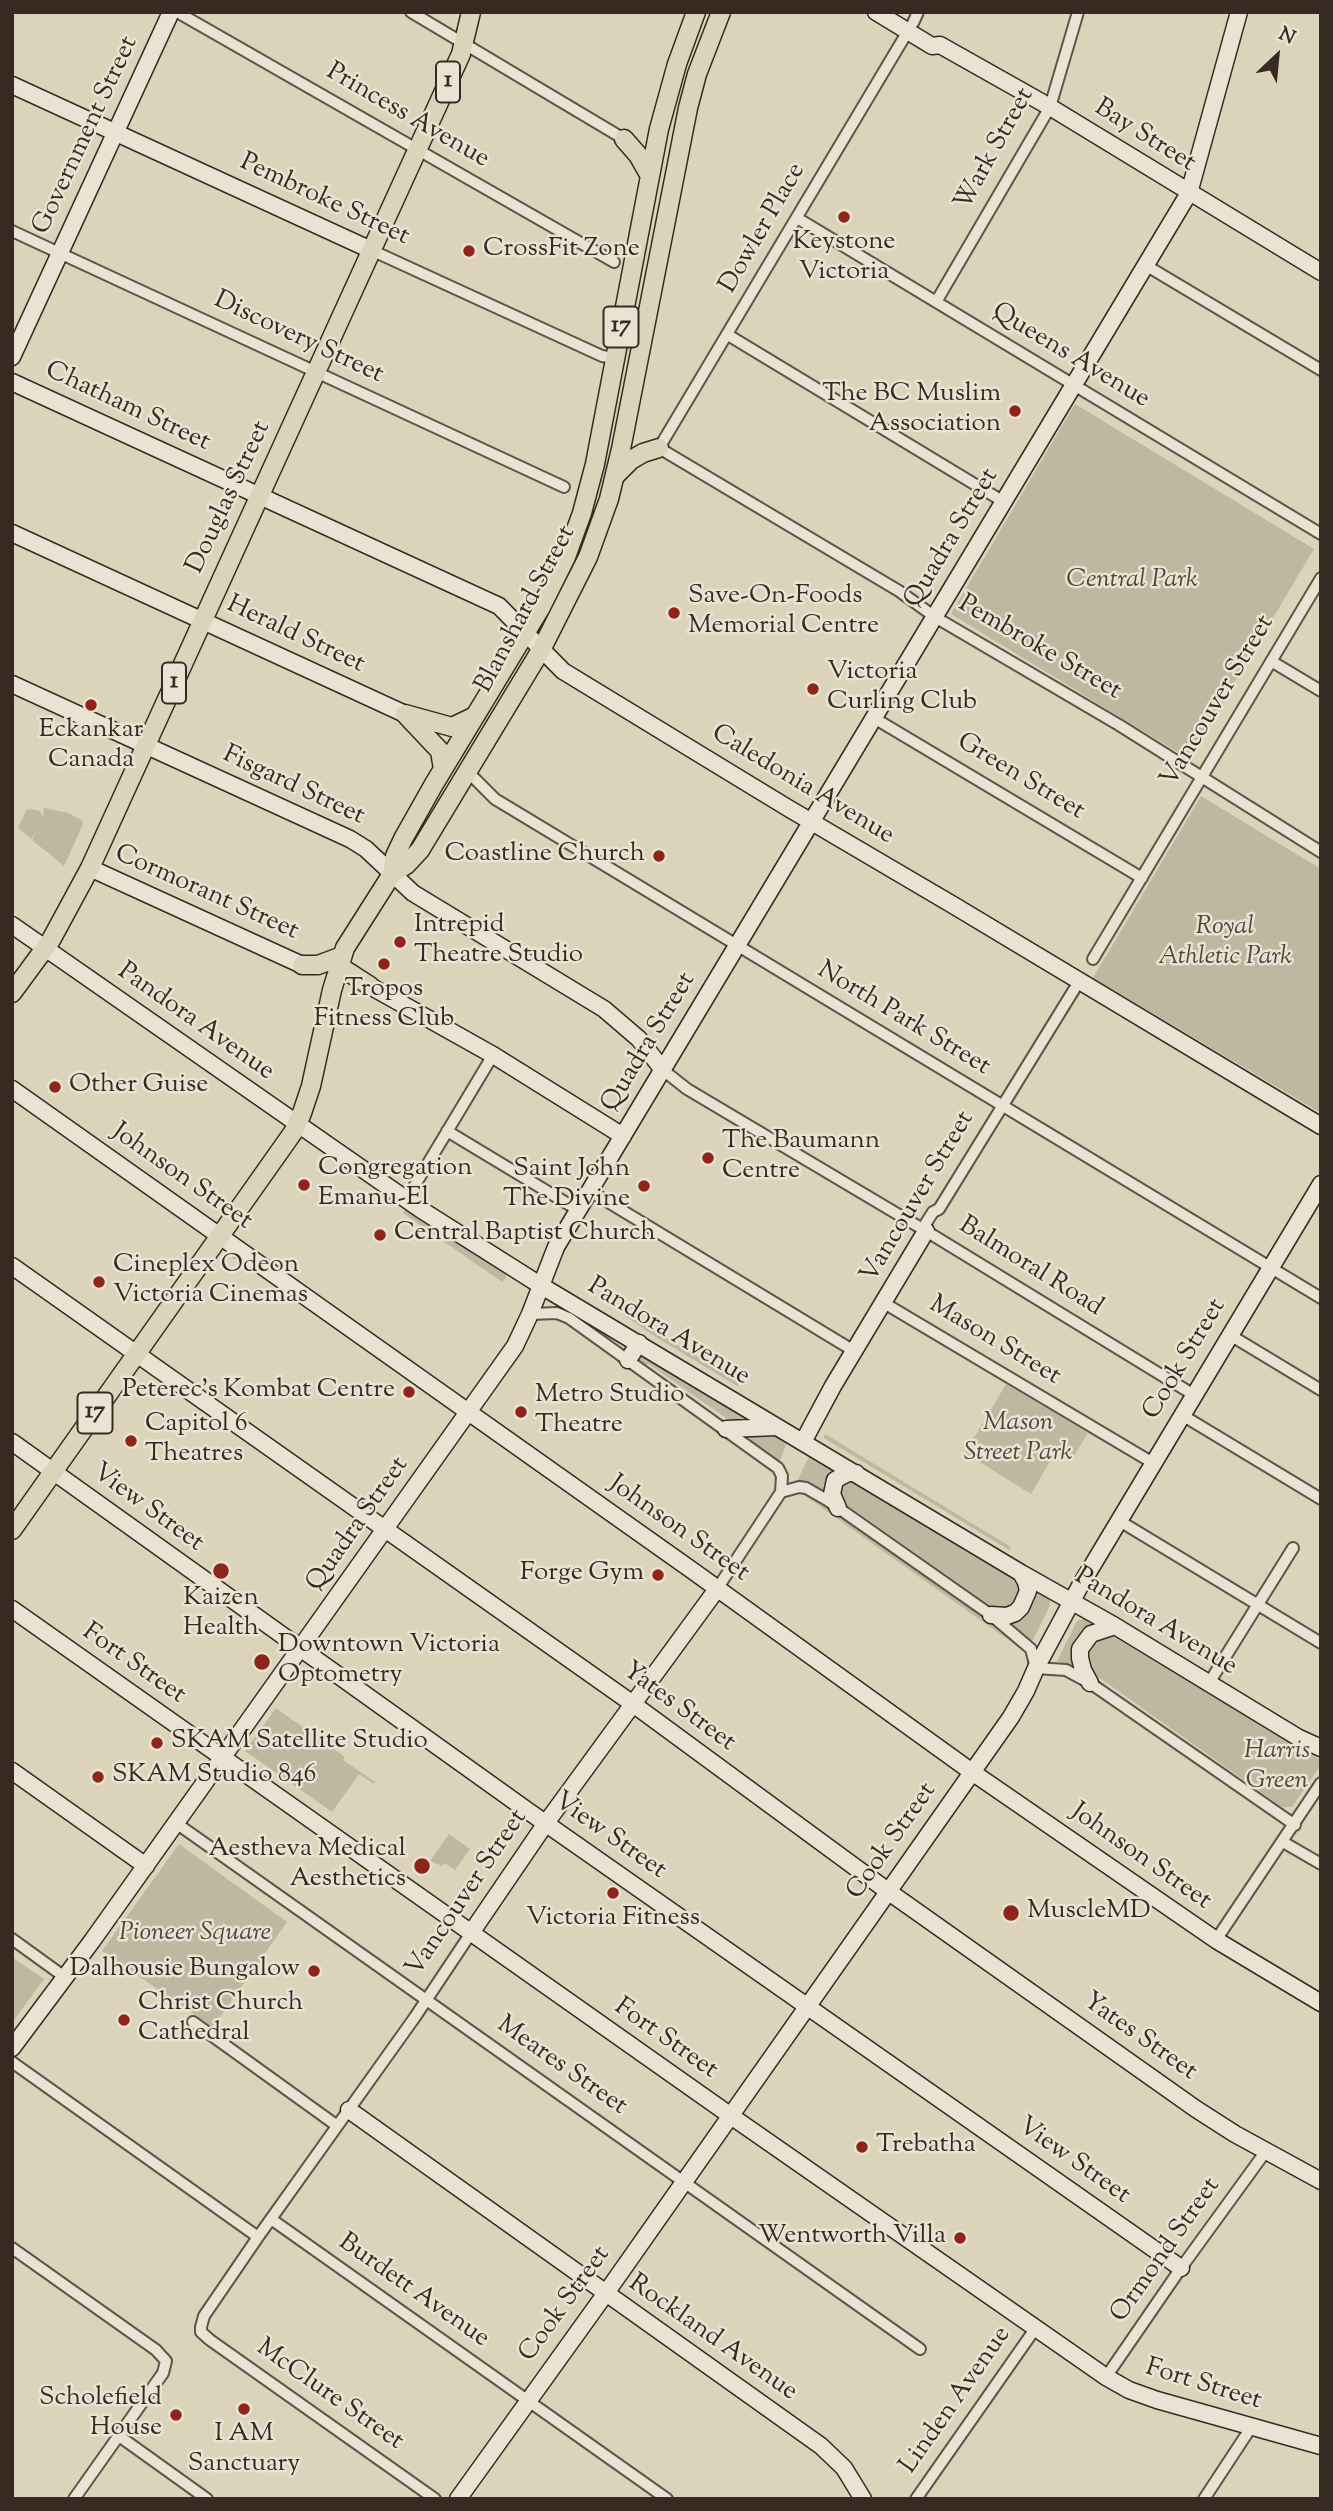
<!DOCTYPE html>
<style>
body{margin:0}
#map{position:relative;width:1333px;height:2511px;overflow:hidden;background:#dcd4ba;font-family:"Sorts Mill Goudy",serif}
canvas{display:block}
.frame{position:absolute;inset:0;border:14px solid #372a22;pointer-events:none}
.north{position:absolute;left:1242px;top:21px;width:70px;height:70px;-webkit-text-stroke:5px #e8e3d2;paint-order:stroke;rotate:26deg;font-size:19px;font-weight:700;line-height:28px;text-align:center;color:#372a22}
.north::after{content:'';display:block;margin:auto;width:24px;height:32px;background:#372a22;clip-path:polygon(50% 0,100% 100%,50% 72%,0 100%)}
</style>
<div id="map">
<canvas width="1333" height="2511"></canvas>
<div class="frame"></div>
<div class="north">N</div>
</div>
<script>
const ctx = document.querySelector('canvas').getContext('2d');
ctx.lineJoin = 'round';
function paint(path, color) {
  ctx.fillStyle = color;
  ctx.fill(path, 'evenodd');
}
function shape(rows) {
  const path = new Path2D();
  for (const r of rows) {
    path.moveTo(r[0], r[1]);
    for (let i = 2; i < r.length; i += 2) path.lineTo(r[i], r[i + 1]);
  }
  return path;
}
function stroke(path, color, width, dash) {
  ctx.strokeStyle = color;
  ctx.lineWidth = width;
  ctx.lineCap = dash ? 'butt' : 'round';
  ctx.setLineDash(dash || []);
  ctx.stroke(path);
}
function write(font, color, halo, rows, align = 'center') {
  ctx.font = font + ' "Sorts Mill Goudy",serif';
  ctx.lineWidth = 5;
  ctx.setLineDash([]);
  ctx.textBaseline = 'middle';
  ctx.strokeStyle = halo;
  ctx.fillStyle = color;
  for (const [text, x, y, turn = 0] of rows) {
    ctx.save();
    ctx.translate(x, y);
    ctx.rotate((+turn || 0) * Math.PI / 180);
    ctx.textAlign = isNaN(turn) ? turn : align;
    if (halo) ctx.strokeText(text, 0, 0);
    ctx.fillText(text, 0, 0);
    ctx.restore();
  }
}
paint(shape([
 [1075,404,1314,549,1189,759,951,614],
 [1201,796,1321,869,1321,1113,1093,978],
 [44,808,68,813,82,820,83,824,64,866,32,840,36,832,31,839,18,828,27,809,40,811,43,817],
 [405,1210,506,1273,506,1278,502,1282,403,1213],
 [625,1313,741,1383,737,1386,654,1336,624,1315],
 [640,1352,760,1424,732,1422,650,1365,639,1362,637,1357],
 [1006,1384,1088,1433,1071,1461,1055,1453,1031,1494,965,1453],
 [773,1432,784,1439,786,1445,779,1463,743,1436],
 [825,1434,1011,1547,1009,1550,824,1438],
 [810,1454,841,1470,827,1494,796,1484],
 [850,1479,1016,1577,1022,1588,1011,1608,994,1608,840,1500,837,1487],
 [801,1493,810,1495,981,1616,1023,1646,1021,1649],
 [1032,1586,1050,1597,1050,1605,1033,1640,1030,1641,1006,1622],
 [1086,1618,1097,1625,1076,1670,1057,1661,1077,1621],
 [1109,1634,1319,1759,1320,1766,1292,1807,1282,1807,1094,1674,1087,1665,1088,1643],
 [276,1708,345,1757,343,1760,375,1782,374,1784,359,1774,332,1812,245,1751],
 [449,1834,470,1849,455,1870,445,1863,442,1866,430,1861],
 [179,1844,287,1922,213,2027,102,1951],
 [12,1957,44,1979,12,2023]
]), '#c0b7a0');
const street = shape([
 [177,12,614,262],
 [411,12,624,139],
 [913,23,918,12],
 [908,31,659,448,899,591,935,617,1119,725,1321,852],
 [797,218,1321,534],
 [12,231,564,487],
 [371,250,602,356,615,358],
 [1147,266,1321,370],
 [936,302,1050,107,1078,12],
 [728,335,1004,502],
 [1271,661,1321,691],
 [874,718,1142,878],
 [467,771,495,799,1321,1298],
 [1093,959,1321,578],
 [663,1070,687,1089,926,1231,1194,1395],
 [447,1131,578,1210],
 [590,1191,854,1351],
 [406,1200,493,1055],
 [926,1231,926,1223,933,1212,939,1209,1080,980],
 [884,1303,1153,1463],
 [530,1314,557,1313,569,1318,778,1468,782,1476,781,1492,717,1589],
 [1230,1335,1321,1390],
 [1182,1415,1321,1499],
 [781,1492,799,1487,806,1488,827,1500,991,1615,1031,1649,1036,1668,1066,1670,1090,1683,1295,1825],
 [1118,1520,1321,1643],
 [1209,1683,1293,1548],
 [176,1823,920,2349],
 [1283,1842,1321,1864],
 [12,1939,66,1978],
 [1216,1940,1321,1783],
 [193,2022,336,2125],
 [12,2062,258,2237],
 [271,2219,667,2499],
 [12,2248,156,2350,166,2361,163,2373,74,2499],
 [1106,2377,1181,2268,1266,2151],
 [119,2436,207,2499],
 [435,2499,210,2340,201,2332,201,2327,204,2316,258,2237,415,2017,471,1933],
 [916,2499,1035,2329],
 [1204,2499,1252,2426]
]);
const secondary = shape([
 [876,12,932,46,940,45,1050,107,1321,272],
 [12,85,371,250],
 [12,357,171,12],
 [12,382,499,606,563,671,788,808,953,905,1321,1126],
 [12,533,405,714],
 [12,684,350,839,366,849,413,893,604,1009,639,1039,663,1070],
 [90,868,302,965],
 [12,925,420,1209,540,1285,1021,1573,1115,1626,1299,1738,1321,1748],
 [370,986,493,1055,623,1136],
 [12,1089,693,1571,972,1772,1216,1940,1321,2003],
 [12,1266,633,1704,889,1892,1196,2109,1235,2134,1321,2181],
 [628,1360,639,1343],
 [726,1429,777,1427],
 [12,1442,528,1811,1181,2268],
 [803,1442,833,1386,926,1231],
 [838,1508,832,1494,835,1480,848,1473,856,1473],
 [12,1609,741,2123,1106,2377,1129,2390,1157,2400,1321,2446],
 [991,1615,1007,1616,1015,1613,1021,1607,1028,1591,1026,1582,1021,1573],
 [1090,1683,1083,1670,1080,1658,1080,1649,1091,1634,1115,1626],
 [12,1771,146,1866],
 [471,1933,546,1823,717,1589],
 [12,2048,92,1941,515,1346,530,1314,556,1247,1189,193,1239,12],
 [349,2110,821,2446,844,2468,863,2499],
 [458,2499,606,2293,1011,1717,1026,1691,1036,1668,1080,1586,1321,1184]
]);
const primary = shape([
 [624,139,638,155,650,176],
 [615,476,631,460,643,453,659,448],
 [405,714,452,727,475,716],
 [407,716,440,751,443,769],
 [392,874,406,865,420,850,541,650,588,557,609,499,621,449,688,108,697,74,721,12],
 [302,965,318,965,342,956],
 [339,966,370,986],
 [12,993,51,940,90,868,461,54,471,12],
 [12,1530,294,1131,302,1113,311,1086,332,990,345,948,392,874,395,856,403,839,434,784,541,607,566,557,582,513,595,464,659,129,677,64,696,12]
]);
stroke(street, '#605448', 14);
stroke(secondary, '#372a22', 19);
stroke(primary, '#372a22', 21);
stroke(street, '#e8e3d2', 10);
stroke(secondary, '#e8e3d2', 16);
stroke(primary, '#dcd4ba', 18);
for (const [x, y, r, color] of [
 [844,217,7,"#8f2418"],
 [469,251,7,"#8f2418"],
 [1015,411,7,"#8f2418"],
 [674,613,7,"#8f2418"],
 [813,689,7,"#8f2418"],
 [91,705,7,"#8f2418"],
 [659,856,7,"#8f2418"],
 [400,942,7,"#8f2418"],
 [384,964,7,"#8f2418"],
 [55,1087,7,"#8f2418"],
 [708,1158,7,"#8f2418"],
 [304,1185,7,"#8f2418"],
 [644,1186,7,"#8f2418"],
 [380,1235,7,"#8f2418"],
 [99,1282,7,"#8f2418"],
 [409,1392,7,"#8f2418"],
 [521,1412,7,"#8f2418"],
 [131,1441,7,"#8f2418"],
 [221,1571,9,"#8f2418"],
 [658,1575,7,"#8f2418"],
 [262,1662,9,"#8f2418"],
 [157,1743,7,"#8f2418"],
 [98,1777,7,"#8f2418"],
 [422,1866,9,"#8f2418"],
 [613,1893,7,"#8f2418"],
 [1011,1913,9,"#8f2418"],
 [314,1971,7,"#8f2418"],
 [124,2020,7,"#8f2418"],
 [862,2147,7,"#8f2418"],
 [960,2238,7,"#8f2418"],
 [244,2409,7,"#8f2418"],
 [176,2415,7,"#8f2418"]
]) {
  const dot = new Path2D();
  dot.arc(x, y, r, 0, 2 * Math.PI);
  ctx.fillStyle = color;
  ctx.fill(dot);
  stroke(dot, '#e8e3d2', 2.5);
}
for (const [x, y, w] of [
 [448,82,24],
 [621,327,35],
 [174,683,24],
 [95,1413,35]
]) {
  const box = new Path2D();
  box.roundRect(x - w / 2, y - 20.5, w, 41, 5);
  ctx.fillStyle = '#e8e3d2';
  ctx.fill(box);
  stroke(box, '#372a22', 2);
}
write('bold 24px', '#372a22', null, [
 ["1",448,82],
 ["17",621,327],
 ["1",174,683],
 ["17",95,1413]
]);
write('26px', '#372a22', '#e8e3d2', [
 ["Princess Avenue",407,117,30],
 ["Government Street",87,136,-65],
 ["Bay Street",1144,137,32],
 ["Wark Street",996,150,-61],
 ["Pembroke Street",324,201,25],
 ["Dowler Place",764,229,-60],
 ["Discovery Street",298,339,25],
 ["Queens Avenue",1070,357,31],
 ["Chatham Street",127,408,25],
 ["Douglas Street",230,498,-65],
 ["Quadra Street",953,539,-59],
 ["Blanshard Street",527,610,-62],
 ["Herald Street",295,636,25],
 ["Pembroke Street",1039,649,30],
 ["Vancouver Street",1219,702,-59],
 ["Green Street",1020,778,31],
 ["Caledonia Avenue",802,786,31],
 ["Fisgard Street",293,787,25],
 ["Cormorant Street",206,894,24],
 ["North Park Street",903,1020,31],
 ["Pandora Avenue",195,1023,35],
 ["Quadra Street",650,1043,-59],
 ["Johnson Street",181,1178,35],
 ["Vancouver Street",919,1198,-59],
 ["Balmoral Road",1030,1268,32],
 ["Pandora Avenue",668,1333,31],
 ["Mason Street",994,1342,31],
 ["Cook Street",1186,1360,-59],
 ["View Street",147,1509,36],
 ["Quadra Street",359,1525,-55],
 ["Johnson Street",678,1530,35],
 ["Pandora Avenue",1155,1623,31],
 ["Fort Street",133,1665,35],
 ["Yates Street",678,1708,36],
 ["View Street",609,1837,35],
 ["Cook Street",893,1842,-55],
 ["Johnson Street",1140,1858,35],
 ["Vancouver Street",468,1894,-56],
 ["Yates Street",1139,2038,35],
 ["Fort Street",665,2040,35],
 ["Meares Street",561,2067,35],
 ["View Street",1073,2162,35],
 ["Ormond Street",1167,2251,-55],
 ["Burdett Avenue",413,2292,35],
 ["Cook Street",566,2305,-54],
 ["Rockland Avenue",712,2339,35],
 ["Fort Street",1203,2386,17],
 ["McClure Street",329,2396,35],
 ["Linden Avenue",957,2401,-55]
]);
write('26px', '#372a22', '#e8e3d2', [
 ["Keystone",844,244,"center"],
 ["Victoria",844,274,"center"],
 ["CrossFit Zone",483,251],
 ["The BC Muslim",1001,396,"right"],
 ["Association",1001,426,"right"],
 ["Save-On-Foods",688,598],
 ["Memorial Centre",688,628],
 ["Victoria",827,674],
 ["Curling Club",827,704],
 ["Eckankar",91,732,"center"],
 ["Canada",91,762,"center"],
 ["Coastline Church",645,856,"right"],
 ["Intrepid",414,927],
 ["Theatre Studio",414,957],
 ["Tropos",384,991,"center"],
 ["Fitness Club",384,1021,"center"],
 ["Other Guise",69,1087],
 ["The Baumann",722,1143],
 ["Centre",722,1173],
 ["Congregation",318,1170],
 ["Emanu-El",318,1200],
 ["Saint John",630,1171,"right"],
 ["The Divine",630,1201,"right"],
 ["Central Baptist Church",394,1235],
 ["Cineplex Odeon",113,1267],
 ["Victoria Cinemas",113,1297],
 ["Peterec's Kombat Centre",395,1392,"right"],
 ["Metro Studio",535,1397],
 ["Theatre",535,1427],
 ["Capitol 6",145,1426],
 ["Theatres",145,1456],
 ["Forge Gym",644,1575,"right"],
 ["Kaizen",221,1600,"center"],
 ["Health",221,1630,"center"],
 ["Downtown Victoria",278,1647],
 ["Optometry",278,1677],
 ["SKAM Satellite Studio",171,1743],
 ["SKAM Studio 846",112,1777],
 ["Aestheva Medical",406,1851,"right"],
 ["Aesthetics",406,1881,"right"],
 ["MuscleMD",1027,1913],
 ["Victoria Fitness",613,1920,"center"],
 ["Dalhousie Bungalow",300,1971,"right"],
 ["Christ Church",138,2005],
 ["Cathedral",138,2035],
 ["Trebatha",876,2147],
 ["Wentworth Villa",946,2238,"right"],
 ["Scholefield",162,2400,"right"],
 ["House",162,2430,"right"],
 ["I AM",244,2436,"center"],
 ["Sanctuary",244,2466,"center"]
], 'left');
write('italic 26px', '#52463b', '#e8e3d2', [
 ["Central Park",1132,582],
 ["Royal",1225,929],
 ["Athletic Park",1225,959],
 ["Mason",1018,1425],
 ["Street Park",1018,1455],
 ["Harris",1277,1753],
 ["Green",1277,1783],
 ["Pioneer Square",195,1935]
]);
</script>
